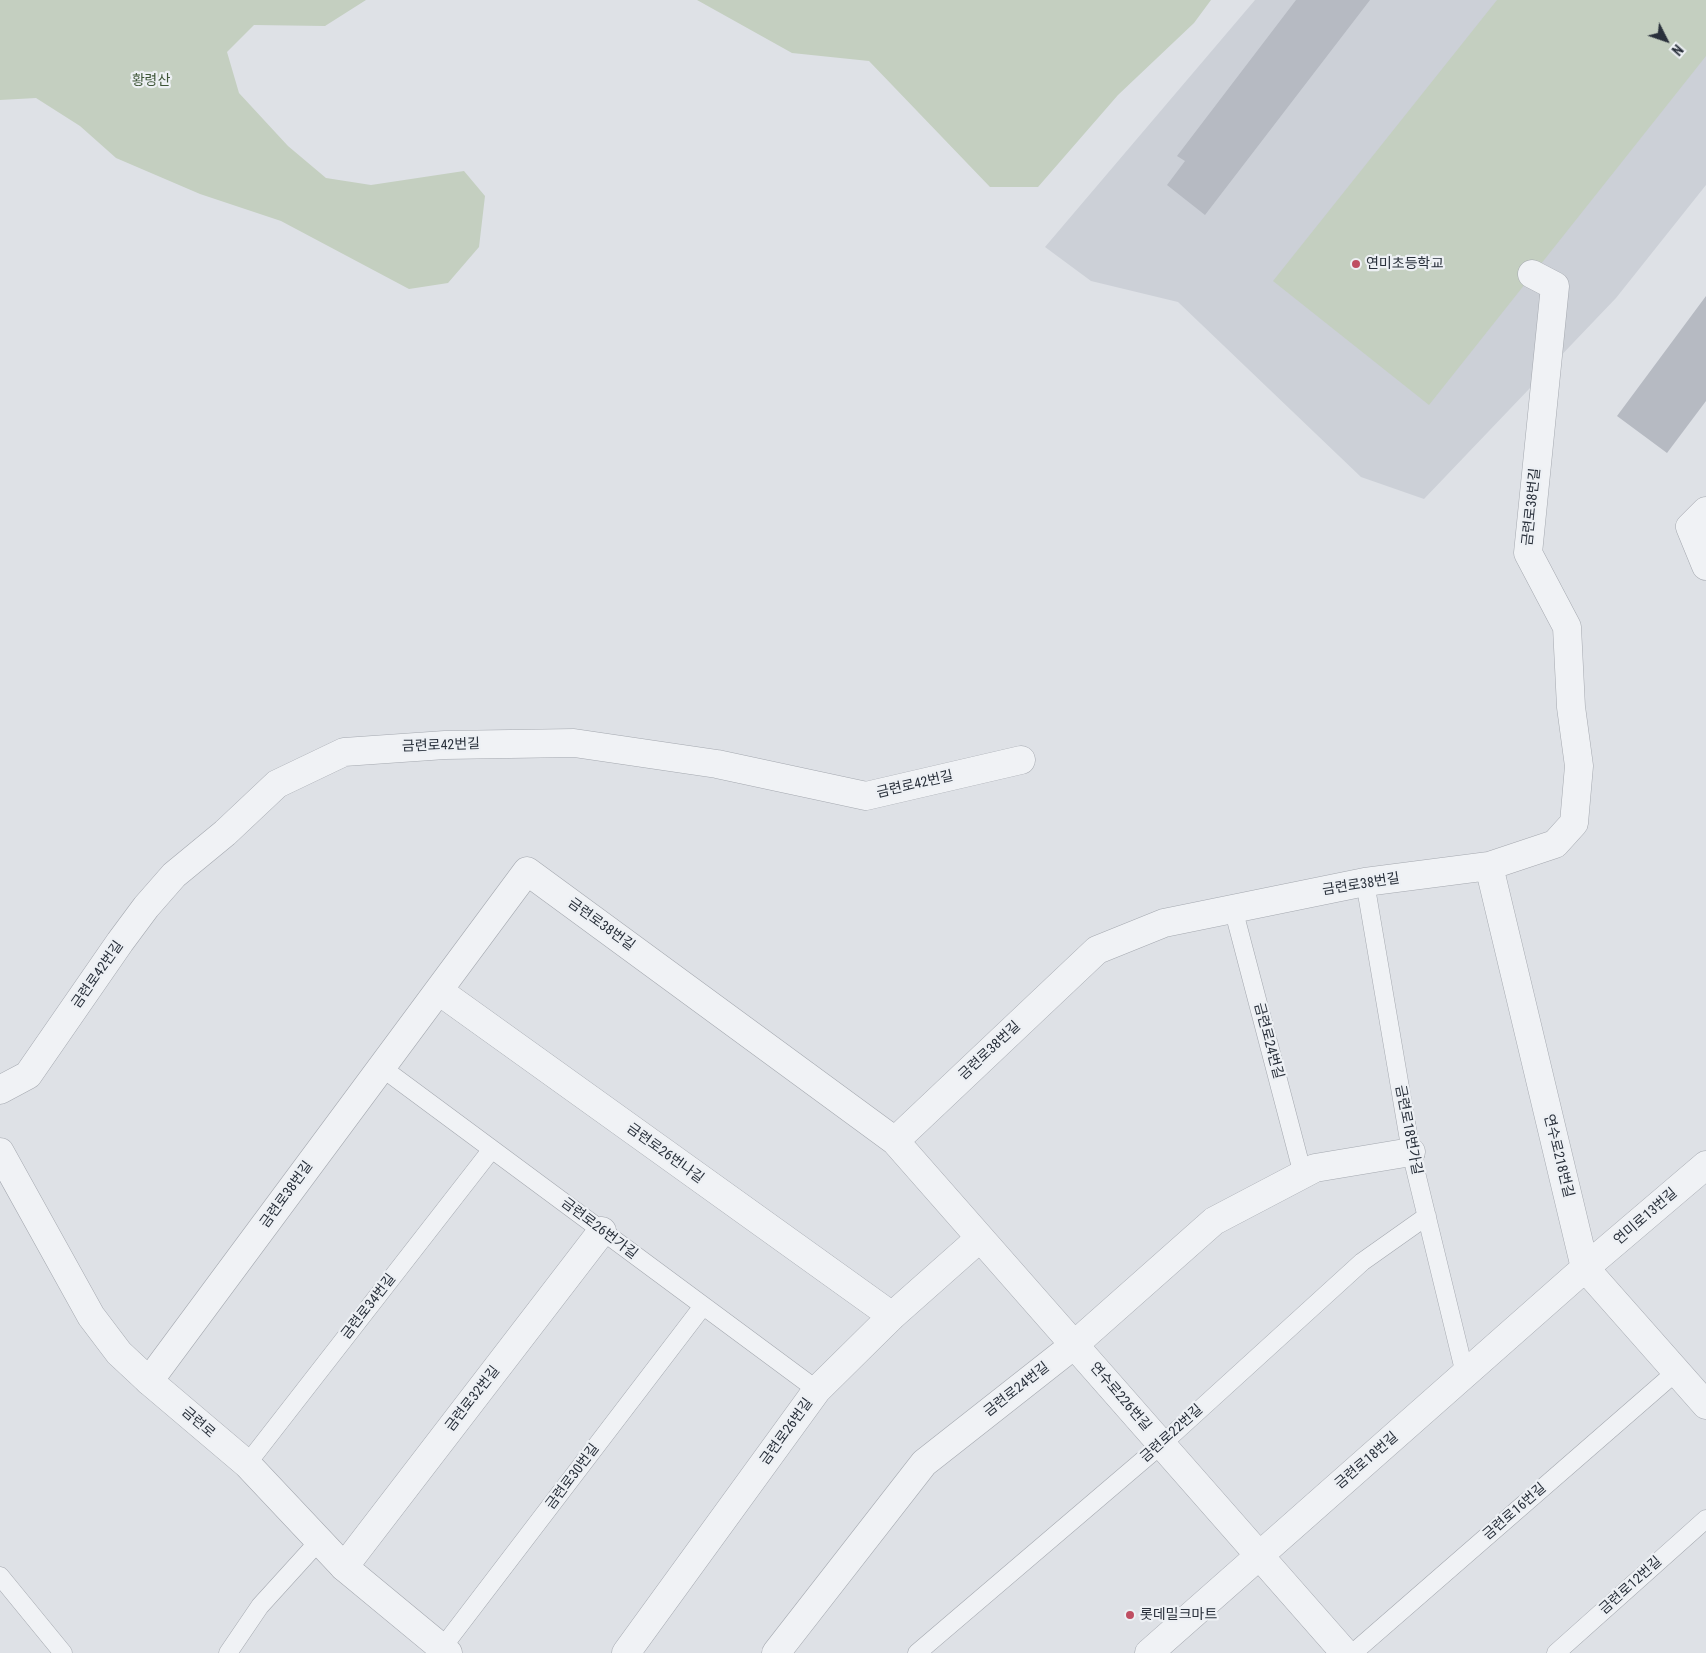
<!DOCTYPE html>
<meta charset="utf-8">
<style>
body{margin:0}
#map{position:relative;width:1706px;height:1653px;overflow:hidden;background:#dee1e6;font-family:"Roboto Condensed",sans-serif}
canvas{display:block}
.north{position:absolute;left:1641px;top:15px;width:50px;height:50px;-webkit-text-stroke:4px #edf0f4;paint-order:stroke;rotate:131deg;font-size:14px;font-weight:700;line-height:20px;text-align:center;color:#29303b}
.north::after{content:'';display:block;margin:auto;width:18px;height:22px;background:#29303b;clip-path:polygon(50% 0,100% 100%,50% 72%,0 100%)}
</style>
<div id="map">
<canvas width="1706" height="1653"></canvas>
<div class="north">N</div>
</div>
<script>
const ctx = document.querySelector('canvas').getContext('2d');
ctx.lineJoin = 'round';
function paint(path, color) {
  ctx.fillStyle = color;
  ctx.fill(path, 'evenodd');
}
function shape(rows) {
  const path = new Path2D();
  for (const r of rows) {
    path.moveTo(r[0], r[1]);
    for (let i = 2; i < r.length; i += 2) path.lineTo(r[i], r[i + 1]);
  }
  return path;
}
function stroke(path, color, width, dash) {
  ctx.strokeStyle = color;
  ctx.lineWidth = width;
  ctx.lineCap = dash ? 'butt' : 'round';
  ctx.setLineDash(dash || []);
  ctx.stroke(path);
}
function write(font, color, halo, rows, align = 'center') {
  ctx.font = font + ' "Roboto Condensed","Noto Sans KR",sans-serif';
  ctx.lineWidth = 4.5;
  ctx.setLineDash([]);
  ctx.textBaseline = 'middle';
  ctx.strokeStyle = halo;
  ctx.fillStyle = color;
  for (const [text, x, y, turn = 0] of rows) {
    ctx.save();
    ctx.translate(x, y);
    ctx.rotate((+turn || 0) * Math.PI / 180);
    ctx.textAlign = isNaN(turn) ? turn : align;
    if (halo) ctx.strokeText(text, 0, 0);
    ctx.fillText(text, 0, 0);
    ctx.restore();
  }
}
paint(shape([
 [1255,0,1706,0,1706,185,1616,298,1424,499,1361,477,1178,302,1091,281,1045,247]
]), '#ccd0d7');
paint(shape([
 [0,0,366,0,325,26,254,25,227,52,239,93,288,146,326,178,371,185,464,171,485,196,479,247,448,283,409,289,281,221,200,194,116,158,80,126,36,98,0,100],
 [697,0,1211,0,1194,23,1118,95,1038,187,990,187,869,61,792,53],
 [1497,0,1706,0,1706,56,1429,405,1273,281]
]), '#c4cfc0');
paint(shape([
 [1296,0,1370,0,1205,215,1167,185,1185,161,1177,156],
 [1706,296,1706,401,1667,453,1617,416]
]), '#b6bac2');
const service = shape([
 [1365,882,1411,1152,1465,1374],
 [1233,908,1303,1175],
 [381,1067,817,1390],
 [247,1464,492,1149],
 [0,1576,63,1653],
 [442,1648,703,1306],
 [228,1653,260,1606,319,1541],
 [917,1653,1162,1444,1362,1262,1427,1216],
 [1353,1653,1677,1371],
 [1556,1653,1706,1519]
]);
const minor = shape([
 [1706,511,1690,527,1706,566],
 [1489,866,1585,1268,1706,1405],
 [439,991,892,1316],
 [0,1090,28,1075,120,942,146,907,174,875,225,833,277,784,344,752,445,745,574,743,717,764,866,796,1021,760],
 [895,1141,1345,1653],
 [149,1381,527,871,895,1141,1097,950,1164,923,1365,882,1489,866,1555,844,1574,823,1579,766,1571,707,1567,627,1528,553,1555,286,1532,274],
 [344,1567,602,1231],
 [626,1653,817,1390,892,1316,980,1238],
 [776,1653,924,1463,1074,1345,1214,1221,1315,1168,1411,1152],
 [1149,1653,1585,1268,1706,1165]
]);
const tertiary = shape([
 [0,1152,91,1316,119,1353,149,1381,247,1464,344,1567,448,1653]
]);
stroke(service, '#a4a8af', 19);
stroke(minor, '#a4a8af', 29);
stroke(tertiary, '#a4a8af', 29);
stroke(service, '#f0f2f5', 18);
stroke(minor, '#f0f2f5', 28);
stroke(tertiary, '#f0f2f5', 28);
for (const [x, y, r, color] of [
 [1356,264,5,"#bf4e62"],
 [1130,1615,5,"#bf4e62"]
]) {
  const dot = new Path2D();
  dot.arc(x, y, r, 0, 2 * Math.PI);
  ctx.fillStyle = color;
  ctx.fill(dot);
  stroke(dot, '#edf0f4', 2);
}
write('14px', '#3e5537', '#edf0f4', [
 ["황령산",151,81]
]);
write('14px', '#29303b', '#edf0f4', [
 ["연미초등학교",1366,264],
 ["롯데밀크마트",1140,1615]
], 'left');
write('14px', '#29303b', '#edf0f4', [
 ["금련로38번길",1532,507,-84],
 ["금련로42번길",441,746,-2],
 ["금련로42번길",915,785,-13],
 ["금련로38번길",1361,885,-9],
 ["금련로38번길",601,925,36],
 ["금련로42번길",98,975,-55],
 ["금련로24번길",1268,1041,75],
 ["금련로38번길",990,1051,-43],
 ["금련로18번가길",1408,1130,79],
 ["금련로26번나길",665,1154,36],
 ["연수로218번길",1558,1156,76],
 ["금련로38번길",287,1195,-54],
 ["연미로13번길",1646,1217,-41],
 ["금련로26번가길",599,1229,37],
 ["금련로34번길",369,1307,-52],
 ["금련로24번길",1017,1390,-38],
 ["연수로226번길",1120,1397,49],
 ["금련로32번길",473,1399,-52],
 ["금련로",198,1423,41],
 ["금련로26번길",787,1432,-54],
 ["금련로22번길",1172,1434,-42],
 ["금련로18번길",1367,1461,-41],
 ["금련로30번길",573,1477,-53],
 ["금련로16번길",1515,1512,-41],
 ["금련로12번길",1631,1586,-42]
]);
</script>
